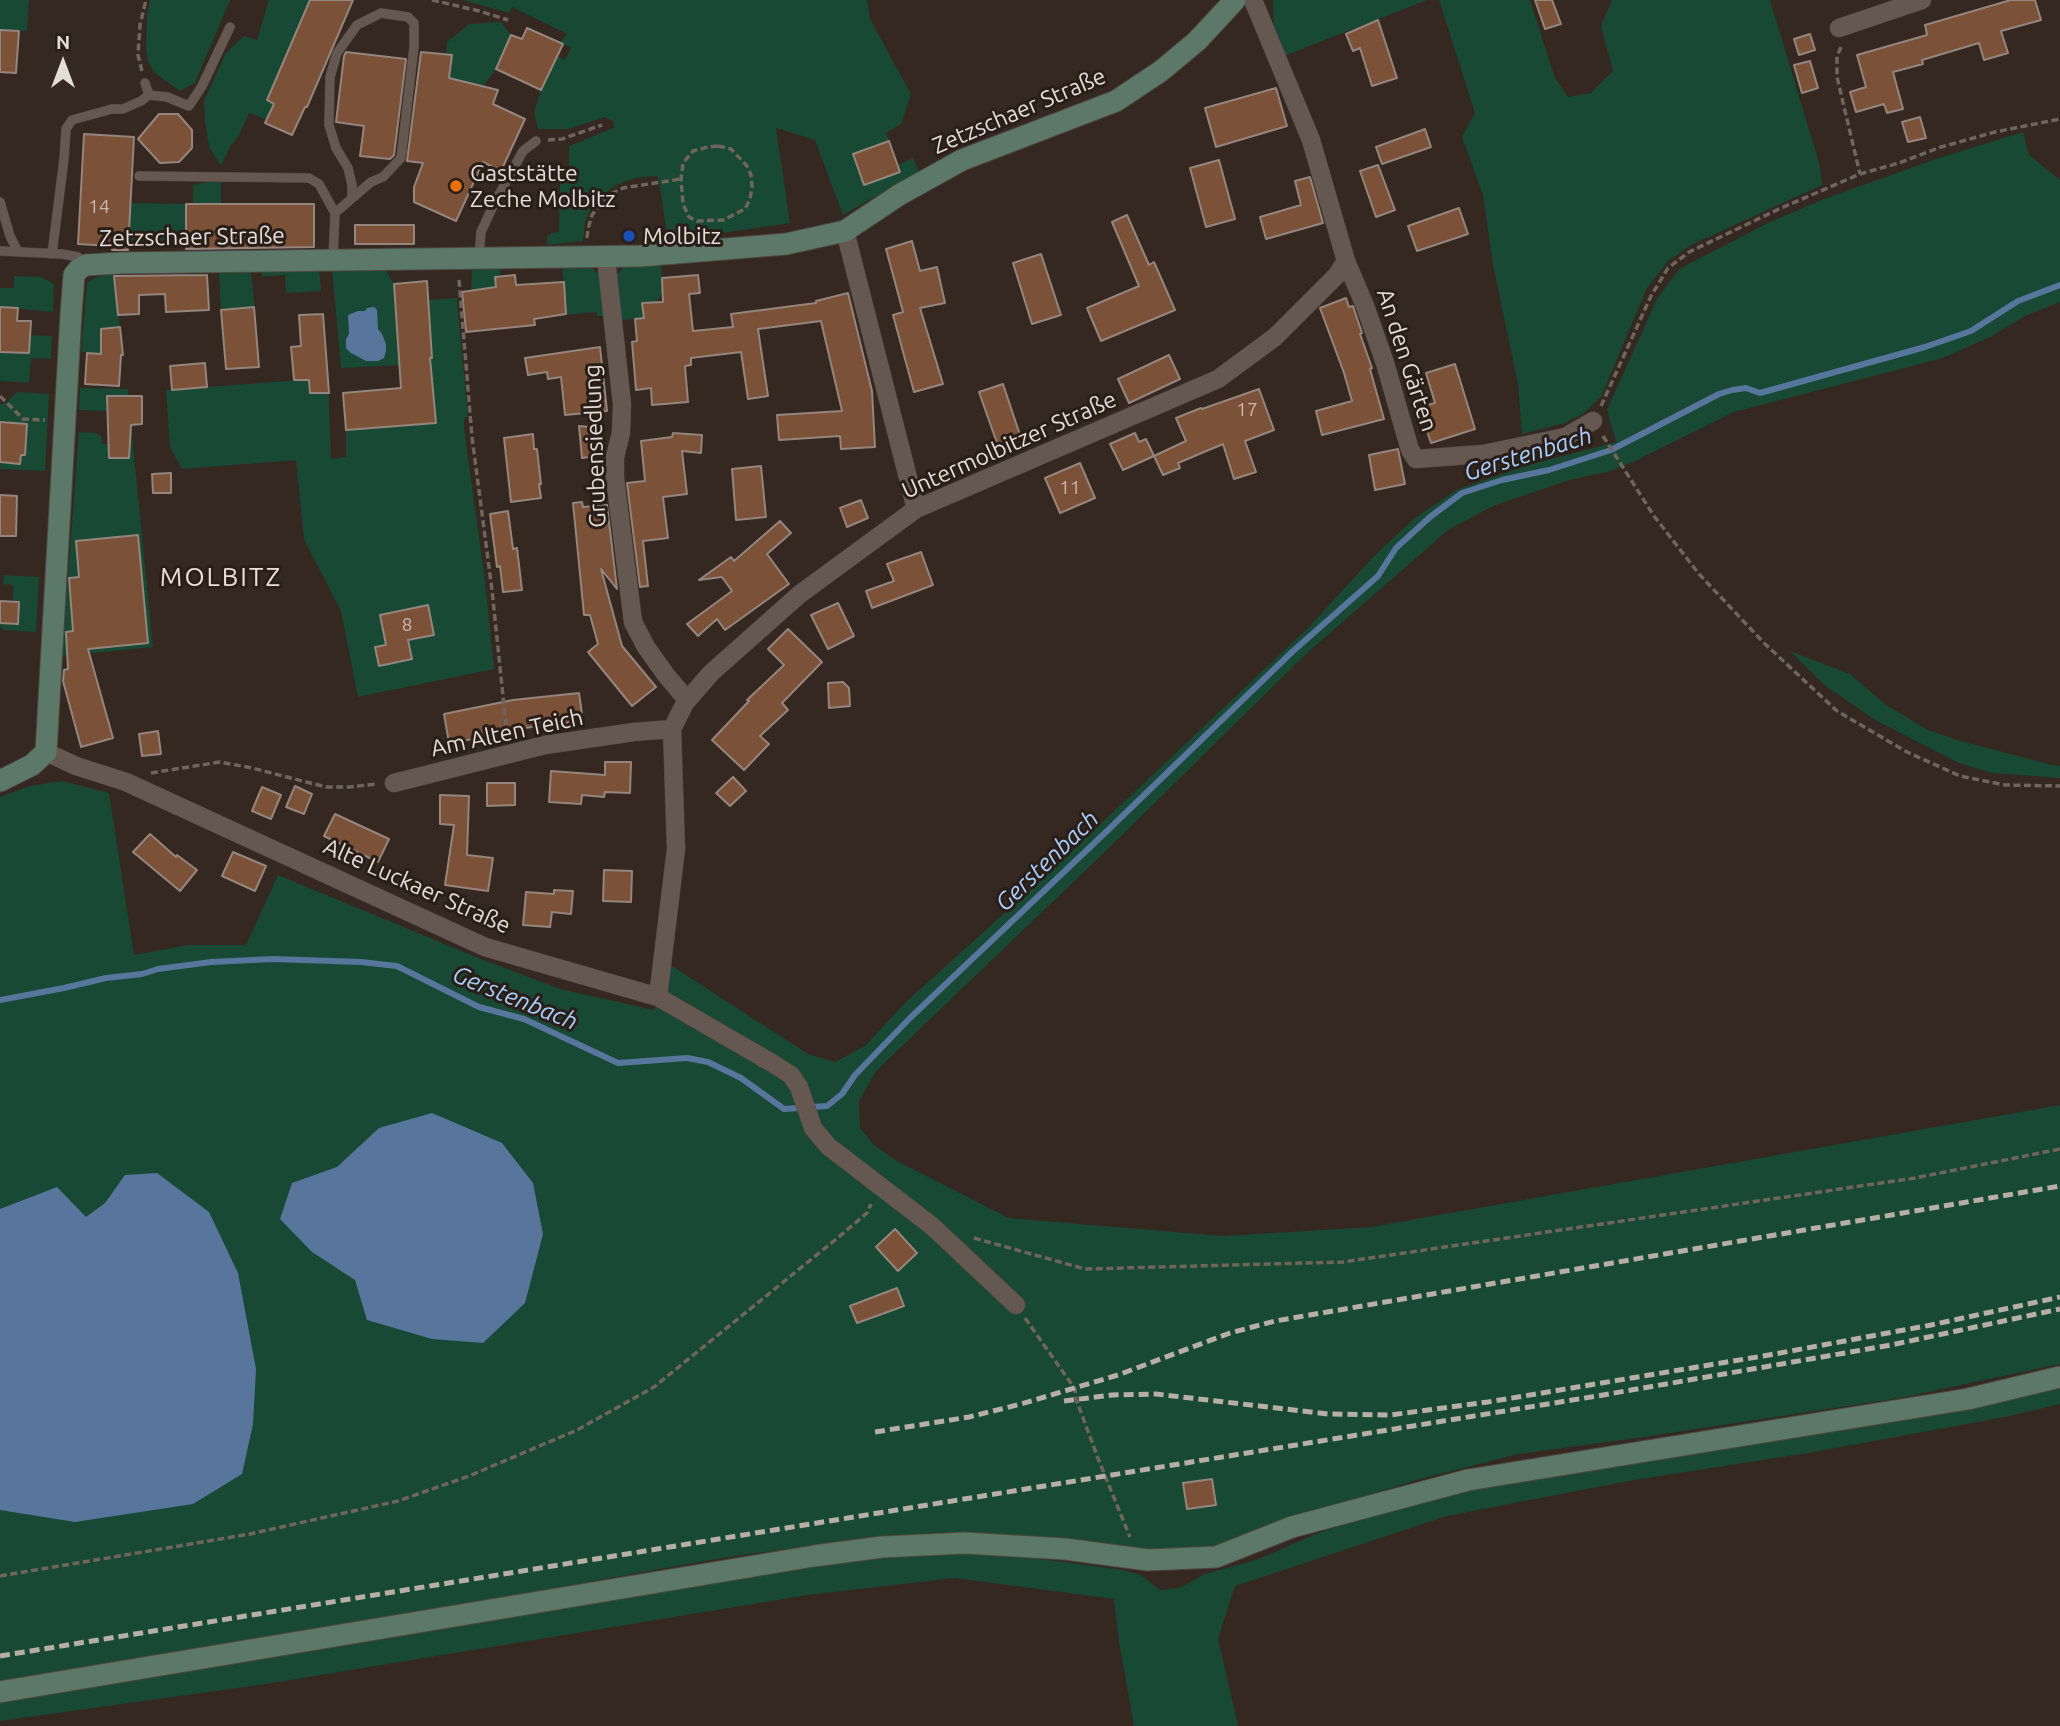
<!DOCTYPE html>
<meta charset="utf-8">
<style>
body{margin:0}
#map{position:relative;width:2060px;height:1726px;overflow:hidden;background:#342821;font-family:Ubuntu,sans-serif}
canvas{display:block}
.north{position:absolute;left:28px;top:28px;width:70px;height:70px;-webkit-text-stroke:5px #2a1f18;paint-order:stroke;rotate:0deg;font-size:19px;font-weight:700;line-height:28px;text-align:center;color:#e4dcd7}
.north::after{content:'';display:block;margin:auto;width:24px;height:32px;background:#e4dcd7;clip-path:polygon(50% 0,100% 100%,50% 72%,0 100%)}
</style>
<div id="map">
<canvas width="2060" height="1726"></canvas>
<div class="north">N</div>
</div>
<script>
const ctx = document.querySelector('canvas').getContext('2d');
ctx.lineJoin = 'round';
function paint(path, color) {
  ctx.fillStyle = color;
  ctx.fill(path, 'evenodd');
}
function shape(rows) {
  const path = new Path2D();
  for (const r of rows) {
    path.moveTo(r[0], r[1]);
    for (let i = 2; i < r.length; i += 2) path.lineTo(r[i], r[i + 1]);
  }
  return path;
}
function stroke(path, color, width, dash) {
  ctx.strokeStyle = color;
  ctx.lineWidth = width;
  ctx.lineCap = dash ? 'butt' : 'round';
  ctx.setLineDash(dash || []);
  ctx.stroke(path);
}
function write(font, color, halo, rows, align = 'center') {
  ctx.font = font + ' Ubuntu,sans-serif';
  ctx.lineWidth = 6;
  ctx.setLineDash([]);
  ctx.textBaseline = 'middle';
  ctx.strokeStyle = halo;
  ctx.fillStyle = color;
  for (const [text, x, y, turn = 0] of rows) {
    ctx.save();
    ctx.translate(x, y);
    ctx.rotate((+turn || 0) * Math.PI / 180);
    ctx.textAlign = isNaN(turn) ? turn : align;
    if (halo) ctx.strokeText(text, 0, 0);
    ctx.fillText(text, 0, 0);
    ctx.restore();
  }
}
paint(shape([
 [0,0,29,0,27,31,0,30],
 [150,0,230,0,195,83,180,91,154,72,148,61,146,49,147,15],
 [269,0,310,0,267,100,274,104,267,120,249,113,238,137,230,147,221,166,209,147,205,121,204,101,226,53,244,36,257,40],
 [463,0,867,0,870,19,911,94,901,124,886,133,889,141,853,154,864,185,900,172,898,165,913,158,919,172,843,215,815,140,776,128,790,223,668,241,658,176,636,178,616,185,604,194,591,208,585,222,583,241,547,245,547,237,552,233,559,232,560,175,569,175,569,146,614,128,613,121,604,117,569,129,538,129,534,112,541,90,557,56,565,60,571,48,560,42,567,34,512,7,509,13],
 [1273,0,1427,0,1284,56,1274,32],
 [1439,0,1530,0,1555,78,1568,97,1591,93,1613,71,1601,26,1612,0,1770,0,1820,166,1822,185,1691,245,1668,261,1647,288,1601,397,1584,413,1565,423,1522,434,1518,384,1493,265,1483,195,1462,137,1475,113],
 [501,22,511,35,496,69,483,86,449,78,452,55,446,54,447,42,469,24],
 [2023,132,2029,155,2060,180,2060,302,2025,316,1992,336,1943,358,1734,412,1633,462,1611,471,1569,480,1493,506,1448,530,1307,653,1113,844,876,1071,859,1101,860,1128,874,1145,895,1160,1009,1218,1224,1236,1371,1227,2060,1105,2060,1364,1900,1398,1644,1437,1519,1454,1420,1479,1363,1497,1229,1548,1169,1554,1055,1540,942,1532,852,1540,722,1558,410,1614,0,1682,0,797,30,786,62,781,109,793,134,955,188,945,246,945,278,875,476,957,560,989,654,1010,669,964,808,1054,835,1062,865,1046,906,1002,1037,884,1308,628,1376,554,1415,518,1456,490,1525,466,1616,442,1607,410,1657,299,1679,269,1770,222,1824,199,1939,158],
 [212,181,221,182,221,204,193,204,193,185],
 [131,203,186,204,186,247,128,247],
 [661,265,663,293,656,302,643,303,644,318,620,320,616,275,624,267],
 [384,267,394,284,400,365,341,368,332,268],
 [500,267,500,276,495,277,496,287,473,290,471,296,472,268],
 [562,267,592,268,601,276,606,316,597,316,596,312,564,315,564,310,566,309],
 [319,268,321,291,286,293,285,275,262,277,262,270],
 [219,271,251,271,255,310,245,308,221,310],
 [114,272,120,327,101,329,107,354,81,352,87,283,94,278],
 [14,276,41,277,54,284,53,312,0,307,0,288,14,288],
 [457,298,468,417,464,418,464,428,485,581,494,669,358,697,341,611,304,539,296,460,182,469,170,447,166,390,328,378,331,459,346,457,346,430,435,423,428,358,432,358,428,300],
 [30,335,52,336,51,359,31,358,29,383,49,384,0,381,0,352,29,353],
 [80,388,128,389,128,396,107,396,107,411,79,410],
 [17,392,49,394,45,471,0,469,0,462,20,463,21,455,25,455,27,424,0,422,0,404,6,403],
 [131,425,153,647,62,656,79,432,95,433,101,436,102,444,130,443],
 [4,575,39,577,36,632,3,630,0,626,0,623,19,602,13,601,13,585,3,584],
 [1790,651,1850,674,1885,704,1928,730,1957,740,2052,765,2060,766,2060,778,1992,773,1959,763,1875,720,1823,684],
 [2060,1389,2060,1404,2005,1417,1808,1453,1634,1480,1447,1516,1235,1586,1218,1639,1238,1726,1134,1726,1119,1642,1114,1599,955,1578,808,1595,266,1684,0,1721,0,1702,833,1563,923,1552,995,1554,1041,1559,1123,1570,1141,1575,1160,1590,1179,1588,1205,1574,1259,1559,1316,1534,1367,1516,1484,1482]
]), '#184934');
paint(shape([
 [374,307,377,310,378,329,382,334,386,344,386,351,384,358,378,361,366,361,351,353,346,348,346,339,349,334,348,315,358,311,365,311,367,308],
 [432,1113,502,1143,533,1183,543,1234,525,1303,483,1343,432,1339,367,1320,355,1280,312,1252,280,1219,292,1183,337,1167,379,1128],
 [157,1173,209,1212,238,1273,256,1369,253,1424,242,1474,193,1504,75,1522,0,1510,0,1209,57,1187,86,1217,105,1203,125,1175]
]), '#58759b');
stroke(shape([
 [0,1000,64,988,106,978,142,974,158,969,211,962,273,959,361,962,397,966,479,1007,524,1019,618,1063,687,1058,708,1062,741,1078,784,1109,827,1106,842,1094,855,1075,910,1018,1107,831,1292,652,1378,576,1396,548,1430,517,1462,493,1502,480,1549,470,1611,450,1719,394,1732,390,1746,388,1760,393,1925,347,1971,331,2018,301,2060,285]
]), '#58759b', 6);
const building = shape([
 [310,0,353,0,307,107,305,107,292,135,265,123,274,104,267,100,310,0],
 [1535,0,1552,0,1561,24,1545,29,1535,0],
 [2011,0,2035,0,2041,20,2001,31,2008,53,1984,60,1979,43,1922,60,1923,64,1893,72,1903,109,1887,113,1884,104,1856,112,1850,92,1866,87,1857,55,1927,35,1925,25,2011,0],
 [1378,20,1397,78,1372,86,1360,48,1353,51,1346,34,1378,20],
 [527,28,563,44,541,90,496,69,511,35,522,39,527,28],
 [0,30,19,31,16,73,0,72,0,30],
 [1810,34,1815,50,1799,55,1794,39,1810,34],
 [346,52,406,59,394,155,390,159,360,156,364,126,336,122,344,56,346,52],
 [421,52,452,55,449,78,498,90,493,104,525,119,501,171,483,162,456,221,414,202,414,187,423,163,407,161,421,52],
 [1810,61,1818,88,1802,93,1794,65,1810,61],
 [1276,88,1287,126,1216,147,1205,108,1276,88],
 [159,114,178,114,192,130,192,148,179,162,160,163,138,139,159,114],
 [1920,117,1926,138,1908,142,1902,122,1920,117],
 [1425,129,1431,147,1382,164,1376,147,1425,129],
 [84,134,134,137,128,250,112,250,111,246,78,244,84,134],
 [889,141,900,172,864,185,853,154,889,141],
 [1219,160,1235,219,1206,227,1190,168,1219,160],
 [1378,165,1395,210,1376,217,1360,171,1378,165],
 [1310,177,1323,223,1266,239,1260,217,1301,205,1295,181,1310,177],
 [186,204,314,204,314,247,186,249,186,204],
 [1459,208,1468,234,1417,251,1408,226,1459,208],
 [1127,215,1149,265,1154,262,1175,310,1101,341,1087,308,1139,286,1112,222,1127,215],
 [355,225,414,225,414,244,355,244,355,225],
 [912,241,920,271,937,267,945,303,920,308,943,384,914,392,893,315,903,312,886,249,912,241],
 [1041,254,1061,315,1032,324,1013,263,1041,254],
 [207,275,209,310,166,312,165,294,139,295,139,314,118,315,114,276,207,275],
 [515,275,516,285,564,282,566,314,534,319,535,325,466,332,462,292,496,287,495,277,515,275],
 [698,275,700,293,689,294,693,331,733,327,731,314,816,303,816,301,848,293,872,391,875,447,841,449,840,436,779,440,777,415,842,411,821,321,758,329,768,396,748,399,741,352,691,358,691,365,685,366,688,402,652,405,651,388,636,390,632,342,637,341,635,319,644,318,642,303,663,302,662,278,698,275],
 [427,281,432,358,430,358,436,423,346,430,343,393,401,388,394,284,427,281],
 [1346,298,1349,307,1353,306,1362,333,1360,334,1372,368,1370,369,1384,419,1322,435,1316,411,1352,401,1344,373,1320,308,1346,298],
 [0,307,18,308,17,321,31,321,29,353,0,352,0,307],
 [254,307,259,367,226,369,221,310,254,307],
 [323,314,329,393,310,393,309,380,294,380,291,347,301,346,299,315,323,314],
 [120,327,123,355,121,355,119,386,85,384,87,353,101,354,101,329,120,327],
 [600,347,607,411,565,415,561,377,548,379,547,372,528,375,525,358,600,347],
 [1169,355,1180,379,1129,403,1118,379,1169,355],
 [205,363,207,387,172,390,170,366,205,363],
 [1455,364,1475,429,1431,443,1419,407,1435,403,1426,373,1455,364],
 [1003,384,1021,438,998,446,979,392,1003,384],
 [1259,389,1274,430,1245,441,1256,472,1234,479,1223,444,1178,463,1180,468,1163,475,1154,456,1186,441,1176,418,1201,408,1202,409,1259,389],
 [107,396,142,396,142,424,131,425,129,458,109,458,107,396],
 [0,422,27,424,25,455,21,455,20,464,0,462,0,422],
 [579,426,601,428,604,455,582,458,579,426],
 [673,433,702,435,701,453,682,451,687,494,663,497,668,538,643,541,648,586,640,587,627,483,645,481,641,441,672,437,673,433],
 [1135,433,1139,442,1146,439,1154,456,1123,470,1110,444,1135,433],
 [533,434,534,449,537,449,541,484,539,484,541,498,511,502,504,438,533,434],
 [1398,449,1405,484,1375,490,1369,455,1398,449],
 [1080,463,1095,498,1060,513,1045,478,1080,463],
 [761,466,766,517,736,520,732,469,761,466],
 [171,473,171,493,153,493,152,474,171,473],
 [0,495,17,496,16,536,0,536,0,495],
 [861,500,868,518,847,527,840,508,861,500],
 [582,502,583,507,607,505,617,589,601,569,622,646,656,687,632,706,588,652,598,644,590,615,584,615,573,503,582,502],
 [508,511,513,549,517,548,522,590,503,592,500,566,497,567,490,514,508,511],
 [780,521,791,533,767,554,789,584,725,630,717,619,698,636,687,624,732,591,722,577,699,580,731,557,734,561,780,521],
 [138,535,148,643,88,649,113,738,81,747,63,681,64,670,68,669,66,632,73,631,69,578,79,577,76,541,138,535],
 [921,552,933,585,872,608,866,591,894,581,887,564,921,552],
 [0,601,19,602,18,624,0,623,0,601],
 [838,603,854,636,828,649,811,615,838,603],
 [428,605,434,635,408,640,412,659,379,666,375,647,386,645,380,615,428,605],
 [788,629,822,662,782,703,788,710,760,736,769,744,744,770,712,740,749,701,747,700,784,665,768,649,788,629],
 [843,682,849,688,850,706,829,708,828,683,843,682],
 [579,693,583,721,491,732,492,736,449,743,444,714,513,700,579,693],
 [158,731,161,754,142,756,139,734,158,731],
 [605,762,631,762,630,793,605,792,604,797,582,795,581,804,549,802,551,771,605,775,605,762],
 [733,777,746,791,730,806,716,793,733,777],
 [487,783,515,783,515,805,487,806,487,783],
 [295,786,312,794,304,814,286,807,295,786],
 [262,787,281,795,271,819,252,811,262,787],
 [440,795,469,796,467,855,493,858,488,891,445,885,454,825,440,824,440,795],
 [335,814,389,839,378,862,324,836,335,814],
 [150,834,176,857,177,855,197,870,180,891,133,852,150,834],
 [233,852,266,866,255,891,222,876,233,852],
 [604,870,632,871,631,902,603,901,604,870],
 [554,890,573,891,571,914,552,912,550,927,523,925,526,892,554,894,554,890],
 [895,1229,917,1253,898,1271,876,1247,895,1229],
 [897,1288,904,1306,857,1323,850,1306,897,1288],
 [1212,1479,1216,1505,1187,1509,1183,1483,1212,1479]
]);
paint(building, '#7b5137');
stroke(building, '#94857d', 2);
const lane = shape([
 [149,95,167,97,189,106,202,86,230,27],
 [139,176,309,178,319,184,335,213,333,259],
 [0,202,10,236,18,252],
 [335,213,371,182,383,177,401,158,414,47,414,23,408,17,381,13,357,25,337,53,330,77,329,125,336,148,348,168,352,185,352,197],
 [0,251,62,254,78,257,85,264],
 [52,254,64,159,66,129,72,120,112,109,123,109,141,101,149,95,145,83],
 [479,258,481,232,494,204,523,151,536,141]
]);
const street = shape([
 [1839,28,1922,0],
 [845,231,916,509],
 [606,258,622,404,621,433,615,457,615,478,633,622,646,647,666,675,687,700],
 [1346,261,1365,306,1385,363,1410,450,1416,459,1483,454,1565,437,1593,421],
 [46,752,76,766,126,782,485,947,658,997,772,1063,791,1075,799,1087,813,1128,828,1146,932,1226,1016,1305],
 [394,783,545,745,634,732,672,729],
 [658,997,676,849,672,729,685,703,711,673,800,594,916,509,1218,379,1275,337,1337,275,1346,261,1311,140,1253,0]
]);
const secondary = shape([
 [0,781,32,765,46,752,71,314,74,275,79,269,86,265,120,263,640,256,786,244,845,231,899,195,962,160,1116,101,1161,71,1197,41,1235,0],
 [0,1692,814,1556,882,1547,965,1543,1065,1549,1148,1560,1216,1557,1292,1527,1468,1480,1968,1399,2060,1377]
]);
stroke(lane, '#4f4640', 10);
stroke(street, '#4f4640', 19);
stroke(secondary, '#4f4640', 23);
stroke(shape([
 [432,0,479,11,508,20],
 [1841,47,1837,56,1837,77,1860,174],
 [142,71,138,55,140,25,146,0],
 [548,140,562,139,602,125],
 [718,146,731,149,747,166,751,175,752,187,750,199,745,209,723,220,697,221,689,217,683,204,681,179,683,163,693,151,708,147,718,146],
 [587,238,588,229,592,215,607,196,623,188,681,179],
 [459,280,472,437,492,590,507,735],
 [0,396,23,419,45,420],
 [1601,406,1651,296,1668,268,1689,252,1779,209,1860,174,1899,163,1941,147,1995,132,2060,119],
 [1603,436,1654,516,1699,574,1764,643,1837,711,1907,752,1960,776,2005,785,2060,786],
 [151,773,220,762,252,768,326,787,349,787,377,784],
 [974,1238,1085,1269,1343,1262,1915,1178,2060,1149],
 [1025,1318,1075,1389,1076,1399,1099,1461,1130,1537],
 [0,1576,250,1534,398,1501,469,1476,577,1430,654,1387,835,1240,867,1213,871,1204]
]), '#6f655e', 3.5, [7, 3.5]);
stroke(lane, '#655850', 9);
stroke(street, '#655850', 18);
stroke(secondary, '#5b7868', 21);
stroke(shape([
 [1064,1401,1112,1395,1156,1394,1328,1414,1390,1415,1488,1402,1769,1355,1931,1325,2060,1297],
 [875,1432,969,1417,1021,1404,1118,1375,1230,1333,1275,1321,2060,1186],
 [0,1656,1597,1396,1891,1345,2060,1309]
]), '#b7aea8', 5, [10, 5]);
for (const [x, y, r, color] of [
 [456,186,7,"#e8710a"],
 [629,236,7,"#1a4fb4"]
]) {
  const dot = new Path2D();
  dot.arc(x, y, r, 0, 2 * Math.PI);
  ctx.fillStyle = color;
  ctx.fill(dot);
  stroke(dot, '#2a1f18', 2.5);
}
write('19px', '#cab9af', null, [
 ["14",99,207],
 ["17",1247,410],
 ["11",1070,488],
 ["8",407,625]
]);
write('23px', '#e4dcd7', '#2a1f18', [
 ["Zetzschaer Straße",1019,111,-23],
 ["Zetzschaer Straße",192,237,-1],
 ["An den Gärten",1407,360,72],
 ["Untermolbitzer Straße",1009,445,-24],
 ["Grubensiedlung",595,446,-92],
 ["Am Alten Teich",507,733,-12],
 ["Alte Luckaer Straße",417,886,24]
]);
write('23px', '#e4dcd7', '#2a1f18', [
 ["Gaststätte",470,173],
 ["Zeche Molbitz",470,199],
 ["Molbitz",643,236]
], 'left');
write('italic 24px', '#a9cfff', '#2a1f18', [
 ["Gerstenbach",1528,454,-17],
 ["Gerstenbach",1047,861,-44],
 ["Gerstenbach",515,998,22]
]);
ctx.letterSpacing = '2px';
write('26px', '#eeded5', '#2a1f18', [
 ["MOLBITZ",221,577]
]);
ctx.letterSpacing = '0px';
</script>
